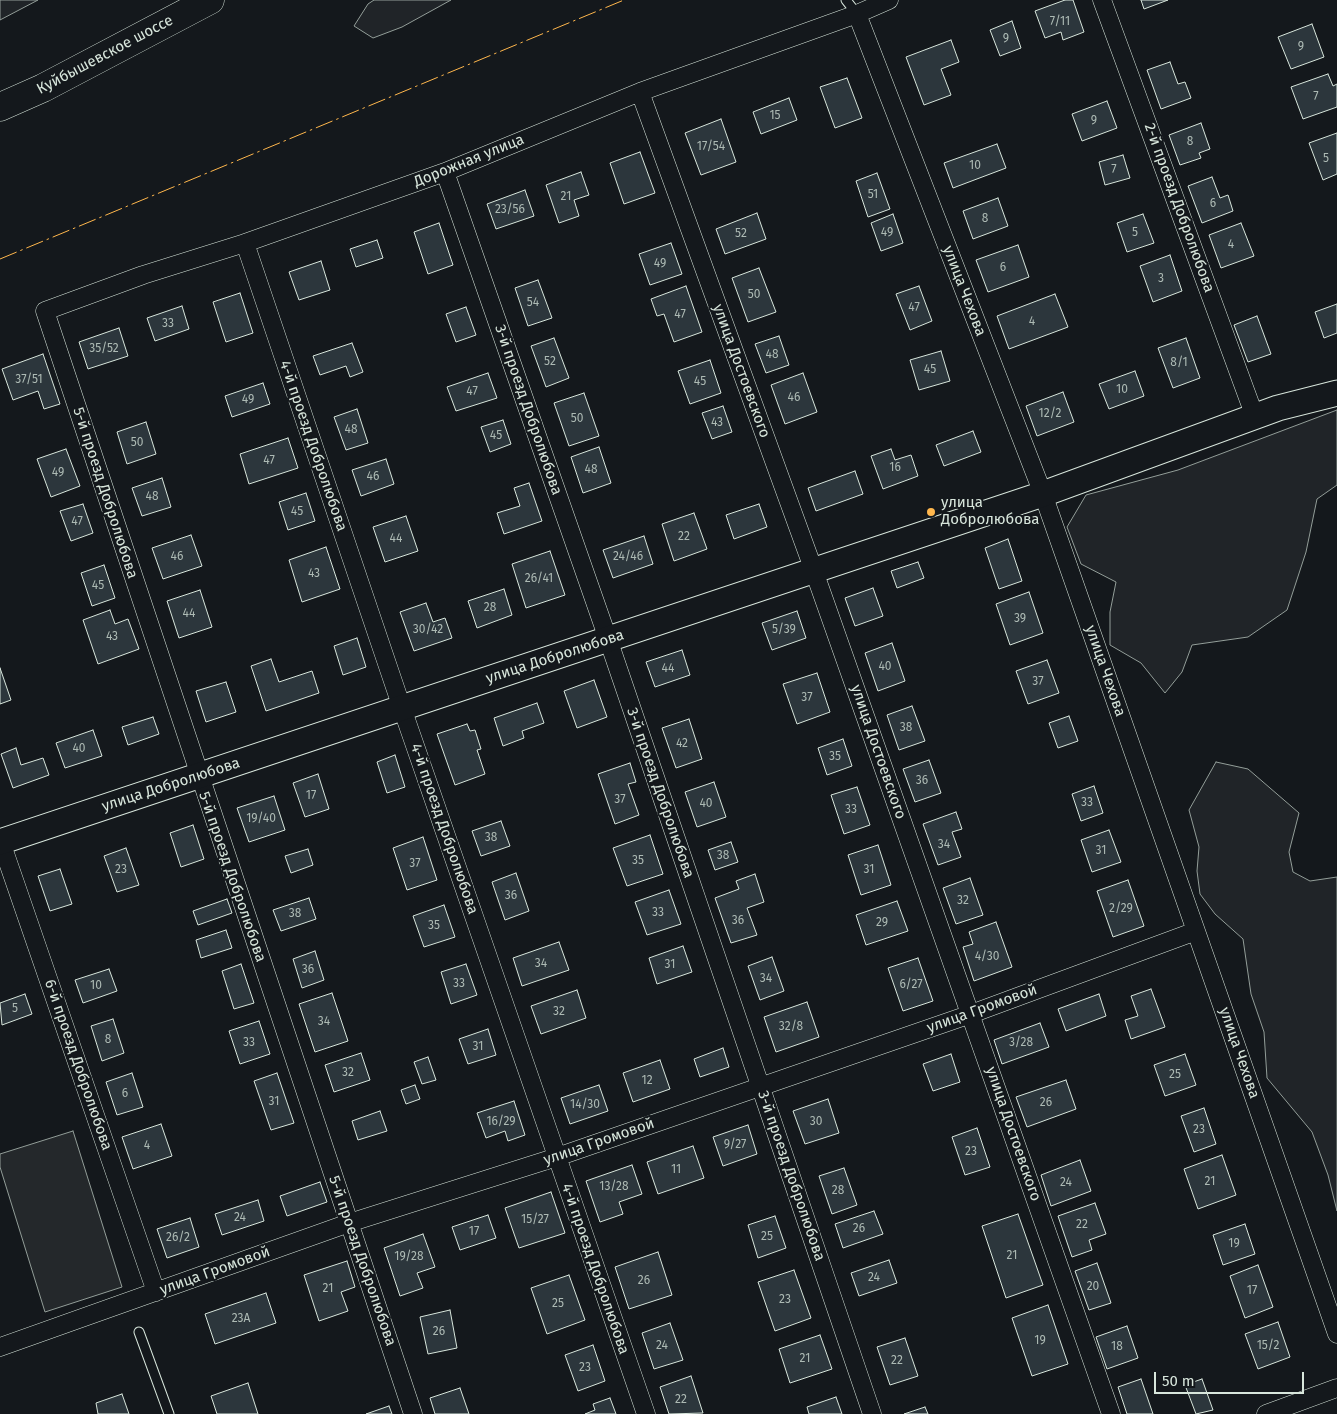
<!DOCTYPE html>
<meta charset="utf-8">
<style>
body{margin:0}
#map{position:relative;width:1337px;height:1414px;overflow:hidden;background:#14181c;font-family:"Fira Sans",sans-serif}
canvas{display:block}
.scale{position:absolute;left:1154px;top:1372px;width:150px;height:22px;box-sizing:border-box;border:2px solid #d8e6dc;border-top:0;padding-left:6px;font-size:15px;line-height:18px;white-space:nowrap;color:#d8e6dc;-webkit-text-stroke:4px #14181c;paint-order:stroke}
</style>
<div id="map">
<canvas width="1337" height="1414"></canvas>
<div class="scale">50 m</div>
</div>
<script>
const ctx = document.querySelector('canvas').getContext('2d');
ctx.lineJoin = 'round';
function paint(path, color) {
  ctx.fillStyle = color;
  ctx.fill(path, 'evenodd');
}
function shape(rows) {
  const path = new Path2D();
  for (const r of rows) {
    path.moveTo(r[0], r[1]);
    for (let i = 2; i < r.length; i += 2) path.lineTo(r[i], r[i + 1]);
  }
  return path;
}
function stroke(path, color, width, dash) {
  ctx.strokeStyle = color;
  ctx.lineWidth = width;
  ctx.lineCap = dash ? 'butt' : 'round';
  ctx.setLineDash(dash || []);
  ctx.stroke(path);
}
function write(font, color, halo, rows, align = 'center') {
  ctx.font = font + ' "Fira Sans",sans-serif';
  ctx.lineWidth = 4;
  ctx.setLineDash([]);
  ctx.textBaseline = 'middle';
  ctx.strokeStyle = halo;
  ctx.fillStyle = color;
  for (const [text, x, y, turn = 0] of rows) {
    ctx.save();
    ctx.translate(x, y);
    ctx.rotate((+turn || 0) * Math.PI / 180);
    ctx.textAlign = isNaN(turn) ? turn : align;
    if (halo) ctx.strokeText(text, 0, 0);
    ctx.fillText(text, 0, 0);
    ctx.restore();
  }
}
const green = shape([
 [0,0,38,0,0,20,0,0],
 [374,0,451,0,402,27,373,38,354,26,368,4,374,0],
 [1337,410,1337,485,1317,499,1306,552,1287,610,1248,637,1192,645,1182,672,1165,693,1141,663,1110,645,1110,612,1116,582,1081,564,1067,527,1086,495,1178,470,1337,410],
 [1216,762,1248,769,1299,813,1289,852,1293,872,1310,881,1337,877,1337,1211,1328,1175,1312,1132,1267,1078,1264,1032,1251,994,1243,939,1215,914,1200,894,1197,871,1199,847,1189,810,1216,762]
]);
paint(green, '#202428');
stroke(green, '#939e99', 1);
const parking = shape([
 [73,1131,122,1287,45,1312,0,1167,0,1154,73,1131]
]);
paint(parking, '#24282b');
stroke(parking, '#939e99', 1);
const building = shape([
 [1065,0,1073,0,1084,32,1063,40,1061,32,1045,38,1035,11,1065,0],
 [1141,0,1168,0,1144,9,1141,0],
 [1012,21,1021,48,1000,56,990,30,1012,21],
 [1312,24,1324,57,1291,69,1278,37,1312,24],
 [951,40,959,62,941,69,951,95,924,105,906,57,951,40],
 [1170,62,1178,84,1185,82,1191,98,1161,109,1147,70,1170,62],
 [1328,74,1333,86,1337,84,1337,107,1303,119,1291,87,1328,74],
 [847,78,862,118,835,128,820,87,847,78],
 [789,98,797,120,761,134,753,112,789,98],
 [1107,101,1117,128,1082,141,1072,114,1107,101],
 [721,119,736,162,701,175,685,133,721,119],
 [1201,123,1210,149,1199,153,1201,158,1180,165,1169,135,1201,123],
 [1337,133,1337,174,1323,180,1309,143,1337,133],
 [997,144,1006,168,953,188,944,163,997,144],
 [640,152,655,193,624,204,610,163,640,152],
 [1123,155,1130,178,1105,185,1099,162,1123,155],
 [581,172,589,195,574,200,579,216,559,223,546,185,581,172],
 [877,173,890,209,868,217,856,181,877,173],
 [1212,177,1220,198,1228,195,1233,211,1202,223,1188,186,1212,177],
 [525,190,534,216,496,229,487,204,525,190],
 [998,198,1008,226,973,239,963,211,998,198],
 [757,213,766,239,725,254,716,229,757,213],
 [893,214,903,243,881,251,871,223,893,214],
 [1143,214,1154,243,1127,252,1117,223,1143,214],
 [439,223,453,265,428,274,414,232,439,223],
 [1241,223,1254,256,1221,268,1209,235,1241,223],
 [377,240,383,258,356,267,350,249,377,240],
 [671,243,682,274,650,285,639,254,671,243],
 [1018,245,1029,277,988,292,976,260,1018,245],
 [1170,255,1182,291,1153,302,1140,266,1170,255],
 [321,261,330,290,299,300,289,272,321,261],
 [759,268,776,312,748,322,732,278,759,268],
 [538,280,552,318,528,326,515,288,538,280],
 [686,286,702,332,674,342,664,314,657,316,651,299,686,286],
 [919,286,932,321,910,330,896,294,919,286],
 [240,293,253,333,226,342,213,302,240,293],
 [1055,294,1068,327,1009,349,997,316,1055,294],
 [1337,304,1337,333,1324,338,1315,312,1337,304],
 [182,306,189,329,155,341,147,318,182,306],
 [466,307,476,335,456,342,446,314,466,307],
 [1257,316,1271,354,1248,362,1234,325,1257,316],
 [119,328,128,356,88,369,79,342,119,328],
 [779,336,789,365,766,373,755,344,779,336],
 [554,338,569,378,546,387,531,346,554,338],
 [1186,338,1200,378,1173,388,1158,348,1186,338],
 [352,343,363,372,350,377,346,366,320,375,313,356,352,343],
 [941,351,950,381,919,390,910,360,941,351],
 [43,354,60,404,44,409,38,391,13,400,2,369,43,354],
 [710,360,721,393,690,404,678,371,710,360],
 [1135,371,1144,396,1109,409,1099,384,1135,371],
 [488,373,497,398,456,411,447,387,488,373],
 [803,373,817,412,785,424,771,385,803,373],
 [263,383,270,404,232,417,225,396,263,383],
 [1063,392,1074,422,1037,436,1026,406,1063,392],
 [584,393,599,436,569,446,554,403,584,393],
 [723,406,732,432,712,439,702,413,723,406],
 [357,409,368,443,346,450,334,417,357,409],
 [503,420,511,444,490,452,481,427,503,420],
 [146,422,156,454,127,464,117,432,146,422],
 [973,431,981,452,944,466,936,445,973,431],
 [288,438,298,468,249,484,240,454,288,438],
 [599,447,611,483,583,493,571,457,599,447],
 [66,449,80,486,51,497,37,459,66,449],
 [891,449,895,460,911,455,918,476,883,489,871,456,891,449],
 [386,459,394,484,361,496,352,470,386,459],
 [855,471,863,494,816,511,808,488,855,471],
 [162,478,171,507,142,516,132,488,162,478],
 [529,483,542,521,504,534,497,513,520,506,514,488,529,483],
 [306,493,315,521,288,530,279,502,306,493],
 [83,504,93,533,71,541,60,511,83,504],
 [759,504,767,527,734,539,726,515,759,504],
 [694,513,707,549,674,561,662,524,694,513],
 [406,516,418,551,385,562,373,527,406,516],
 [191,535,202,566,163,579,152,548,191,535],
 [644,536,653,564,613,578,603,550,644,536],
 [1008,539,1022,581,999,589,985,548,1008,539],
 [326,547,340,589,302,602,289,560,326,547],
 [550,551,565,595,526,608,512,564,550,551],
 [918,562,924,578,897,588,891,571,918,562],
 [104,565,115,598,92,606,81,573,104,565],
 [873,588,883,616,855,626,845,598,873,588],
 [504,589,512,615,477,628,468,601,504,589],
 [200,590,212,627,179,638,167,601,200,590],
 [1029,592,1043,633,1010,645,996,604,1029,592],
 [426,603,433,622,445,618,452,638,414,651,400,612,426,603],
 [110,610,115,624,128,619,139,649,98,664,83,620,110,610],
 [797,611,806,638,772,650,762,623,797,611],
 [357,638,366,667,343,675,334,646,357,638],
 [892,643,905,681,878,691,865,653,892,643],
 [682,650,690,675,655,687,646,662,682,650],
 [271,659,279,682,312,671,319,693,266,711,251,666,271,659],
 [1047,660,1059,693,1028,704,1016,671,1047,660],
 [0,668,11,700,0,704,0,668],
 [817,673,830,712,797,724,783,684,817,673],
 [594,680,607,717,577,728,564,691,594,680],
 [226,682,236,712,206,722,196,691,226,682],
 [537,703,544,723,522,731,524,738,503,746,494,718,537,703],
 [912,706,925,741,899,750,887,715,912,706],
 [1069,716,1078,741,1058,748,1049,723,1069,716],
 [153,717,159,734,128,745,122,727,153,717],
 [689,719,702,759,676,768,662,728,689,719],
 [467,724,470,731,475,730,481,749,477,750,485,774,455,785,437,734,467,724],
 [93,730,102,756,65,768,56,743,93,730],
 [843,739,852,766,827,775,818,748,843,739],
 [16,748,21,765,43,758,49,775,13,788,1,754,16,748],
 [395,755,405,787,387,793,377,762,395,755],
 [929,760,941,793,915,802,903,769,929,760],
 [630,763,636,782,628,784,639,815,615,824,598,774,630,763],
 [318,774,329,809,305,817,293,783,318,774],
 [714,782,726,817,697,827,685,792,714,782],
 [1094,786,1103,813,1081,821,1072,794,1094,786],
 [857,787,870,825,844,834,831,795,857,787],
 [274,796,285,830,249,842,237,808,274,796],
 [956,812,962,829,952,832,961,857,938,865,923,824,956,812],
 [501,821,510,846,481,856,472,831,501,821],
 [193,825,204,859,181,867,170,833,193,825],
 [1109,830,1121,862,1092,872,1081,840,1109,830],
 [650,835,663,874,627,886,613,848,650,835],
 [423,837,437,880,407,890,393,848,423,837],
 [731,842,738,862,715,870,708,850,731,842],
 [878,845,891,885,861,895,848,855,878,845],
 [126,848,139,885,117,892,104,856,126,848],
 [308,849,313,865,291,873,285,856,308,849],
 [60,869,72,904,50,911,38,876,60,869],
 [516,873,529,911,505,920,492,882,516,873],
 [755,874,764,902,747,908,757,935,731,943,715,898,739,889,736,881,755,874],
 [970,878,983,915,956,924,943,888,970,878],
 [1128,880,1144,926,1113,937,1097,891,1128,880],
 [669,890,681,924,647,935,635,902,669,890],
 [309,898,316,919,281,931,273,910,309,898],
 [227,899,232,913,198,925,193,911,227,899],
 [897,901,908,931,866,945,856,915,897,901],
 [444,905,455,937,424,947,413,916,444,905],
 [996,922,1012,967,974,981,963,947,973,944,969,932,996,922],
 [226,930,232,948,201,958,196,940,226,930],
 [559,942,569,970,522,986,513,958,559,942],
 [683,946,692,972,657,984,649,958,683,946],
 [315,951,324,980,302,988,293,959,315,951],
 [772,957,784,991,760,1000,748,966,772,957],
 [918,958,933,1001,903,1011,888,968,918,958],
 [241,964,254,1003,234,1009,222,971,241,964],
 [466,964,477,995,451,1004,441,972,466,964],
 [109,969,117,991,83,1003,75,980,109,969],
 [1151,989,1165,1027,1131,1039,1125,1020,1138,1016,1131,996,1151,989],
 [577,990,586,1018,541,1034,531,1006,577,990],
 [332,993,348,1041,315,1052,299,1004,332,993],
 [25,994,32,1014,2,1025,0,1003,25,994],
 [1099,994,1106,1016,1066,1031,1058,1009,1099,994],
 [807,1002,819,1037,776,1052,764,1017,807,1002],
 [113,1019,124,1053,102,1061,91,1026,113,1019],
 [259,1021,270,1054,240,1064,229,1031,259,1021],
 [1040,1023,1049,1047,1002,1064,994,1040,1040,1023],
 [488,1029,496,1055,468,1064,459,1039,488,1029],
 [723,1048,729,1067,700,1077,694,1059,723,1048],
 [361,1053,370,1080,334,1092,325,1065,361,1053],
 [951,1054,960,1082,933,1091,923,1064,951,1054],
 [1185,1054,1196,1085,1165,1096,1154,1065,1185,1054],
 [428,1057,436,1080,422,1084,414,1062,428,1057],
 [660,1060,670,1089,633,1102,623,1073,660,1060],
 [132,1073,143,1107,117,1115,106,1082,132,1073],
 [277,1073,294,1123,271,1130,254,1081,277,1073],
 [1066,1080,1076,1109,1027,1127,1016,1097,1066,1080],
 [415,1085,420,1099,406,1104,401,1090,415,1085],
 [599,1085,608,1111,570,1124,561,1098,599,1085],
 [828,1099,839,1133,805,1144,793,1111,828,1099],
 [514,1101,525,1135,508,1141,505,1131,486,1138,477,1113,514,1101],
 [1204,1108,1216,1144,1194,1152,1181,1116,1204,1108],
 [380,1111,387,1131,358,1140,352,1121,380,1111],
 [161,1124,172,1156,133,1169,122,1137,161,1124],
 [748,1125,757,1154,723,1166,713,1137,748,1125],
 [977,1128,990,1167,965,1175,952,1137,977,1128],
 [693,1146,704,1178,658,1194,647,1162,693,1146],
 [1222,1155,1236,1195,1198,1209,1184,1169,1222,1155],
 [1080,1160,1091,1191,1051,1206,1041,1175,1080,1160],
 [632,1165,642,1194,619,1202,623,1214,600,1222,586,1181,632,1165],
 [844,1168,857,1205,832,1214,819,1176,844,1168],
 [320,1182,327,1202,287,1216,280,1196,320,1182],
 [551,1192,565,1233,519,1248,505,1208,551,1192],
 [258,1200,264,1221,222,1235,215,1214,258,1200],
 [1095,1203,1106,1234,1089,1240,1092,1250,1072,1257,1058,1216,1095,1203],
 [874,1211,883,1234,843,1248,835,1224,874,1211],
 [1018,1214,1043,1285,1006,1298,982,1226,1018,1214],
 [488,1215,496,1238,460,1250,452,1227,488,1215],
 [775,1216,786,1248,758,1258,748,1225,775,1216],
 [190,1218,199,1247,167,1258,157,1229,190,1218],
 [1245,1224,1255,1254,1223,1265,1213,1235,1245,1224],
 [423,1234,435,1267,417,1273,423,1288,400,1296,384,1248,423,1234],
 [658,1252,672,1295,629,1309,615,1267,658,1252],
 [889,1260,897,1283,859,1296,851,1273,889,1260],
 [347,1261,355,1287,341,1292,348,1311,319,1321,304,1275,347,1261],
 [1097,1263,1111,1303,1089,1310,1075,1271,1097,1263],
 [1258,1265,1273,1307,1245,1318,1230,1276,1258,1265],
 [794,1270,811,1318,775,1331,758,1282,794,1270],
 [569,1275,585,1320,547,1334,531,1288,569,1275],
 [266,1293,276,1323,215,1344,205,1314,266,1293],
 [1048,1305,1068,1364,1032,1376,1012,1318,1048,1305],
 [450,1310,457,1348,428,1354,420,1317,450,1310],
 [1278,1322,1290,1357,1258,1369,1245,1334,1278,1322],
 [670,1323,683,1360,654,1369,642,1333,670,1323],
 [1127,1326,1138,1358,1107,1369,1096,1337,1127,1326],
 [820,1335,832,1369,790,1383,779,1349,820,1335],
 [905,1338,918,1376,890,1385,877,1347,905,1338],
 [593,1345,605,1381,578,1391,565,1355,593,1345],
 [691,1376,703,1413,669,1414,660,1387,691,1376],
 [1141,1379,1153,1414,1127,1414,1118,1387,1141,1379],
 [1202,1379,1213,1410,1196,1414,1185,1385,1202,1379],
 [248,1383,258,1414,217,1414,211,1396,248,1383],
 [460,1388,469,1414,435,1414,430,1398,460,1388],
 [122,1394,129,1414,98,1414,96,1403,122,1394],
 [836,1397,842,1414,809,1414,807,1407,836,1397],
 [610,1398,616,1414,585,1414,595,1410,593,1404,610,1398],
 [389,1406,392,1414,366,1414,389,1406],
 [925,1407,928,1414,904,1414,925,1407]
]);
paint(building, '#2c363c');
stroke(building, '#d8e6dc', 1);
const lane = shape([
 [846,0,857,14],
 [139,1332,169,1414]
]);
const street = shape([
 [1102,0,1255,417],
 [857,14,1043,494,1337,1334],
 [640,92,814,571,1111,1414],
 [445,172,608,639,872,1414],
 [245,243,402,708,646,1414],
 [0,839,156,1292],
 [0,1347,349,1223,557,1157,971,1014,1196,931],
 [413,1414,45,311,143,275,245,243,445,172,640,92,857,14,889,0],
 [1266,1414,1337,1388]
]);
const secondary = shape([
 [0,842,1043,494,1278,408,1337,393]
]);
const highway = shape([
 [0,107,43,88,210,0]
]);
stroke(lane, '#d8e6dc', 11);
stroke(street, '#d8e6dc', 19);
stroke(secondary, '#d8e6dc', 27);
stroke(highway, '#d8e6dc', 29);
stroke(lane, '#14181c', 9);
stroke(street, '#14181c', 18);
stroke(secondary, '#14181c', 25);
stroke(highway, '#14181c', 28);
stroke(shape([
 [0,259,624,0]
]), '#ffb74d', 1, [18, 4, 2.5, 4]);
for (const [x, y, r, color] of [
 [931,512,5,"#ffb74d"]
]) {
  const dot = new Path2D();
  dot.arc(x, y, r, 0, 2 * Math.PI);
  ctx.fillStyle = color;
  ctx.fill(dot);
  stroke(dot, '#14181c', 2);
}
write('12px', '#adbab4', null, [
 ["7/11",1060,22],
 ["9",1006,39],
 ["9",1301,47],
 ["7",1316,97],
 ["15",775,116],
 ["9",1094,121],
 ["8",1190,142],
 ["17/54",711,147],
 ["5",1326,159],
 ["10",975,166],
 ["7",1114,170],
 ["51",873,195],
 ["21",566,197],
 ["6",1213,204],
 ["23/56",510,210],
 ["8",985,219],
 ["49",887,233],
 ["5",1135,233],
 ["52",741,234],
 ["4",1231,245],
 ["49",660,264],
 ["6",1003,268],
 ["3",1161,279],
 ["50",754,295],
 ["54",533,303],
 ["47",914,308],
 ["47",680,315],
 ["4",1032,322],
 ["33",168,324],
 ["35/52",104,349],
 ["48",772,355],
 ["52",550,362],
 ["8/1",1179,363],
 ["45",930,370],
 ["37/51",29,380],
 ["45",700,382],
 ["10",1122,390],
 ["47",472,392],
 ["46",794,398],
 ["49",248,400],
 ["12/2",1050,414],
 ["50",577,419],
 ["43",717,423],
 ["48",351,430],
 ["45",496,436],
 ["50",137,443],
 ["47",269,461],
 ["16",895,468],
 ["48",591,470],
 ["49",58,473],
 ["46",373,477],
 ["48",152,497],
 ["45",297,512],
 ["47",77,522],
 ["22",684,537],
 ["44",396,539],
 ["46",177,557],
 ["24/46",628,557],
 ["43",314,574],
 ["26/41",539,579],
 ["45",98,586],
 ["28",490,608],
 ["44",189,614],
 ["39",1020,619],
 ["30/42",428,630],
 ["5/39",784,630],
 ["43",112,637],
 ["40",885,667],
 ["44",668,669],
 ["37",1038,682],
 ["37",807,698],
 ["38",906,728],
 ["42",682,744],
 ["40",79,749],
 ["35",835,757],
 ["36",922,781],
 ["17",311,796],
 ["37",620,800],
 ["33",1087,803],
 ["40",706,804],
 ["33",851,810],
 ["19/40",261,819],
 ["38",491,838],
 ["34",944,845],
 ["31",1101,851],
 ["38",723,856],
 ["35",638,861],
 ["37",415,864],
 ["23",121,870],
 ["31",869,870],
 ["36",511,896],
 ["32",963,901],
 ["2/29",1121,909],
 ["33",658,913],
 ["38",295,914],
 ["36",738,921],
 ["29",882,923],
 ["35",434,926],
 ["4/30",987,957],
 ["34",541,964],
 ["31",670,965],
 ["36",308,970],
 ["34",766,979],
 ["33",459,984],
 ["6/27",911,985],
 ["10",96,986],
 ["5",15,1009],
 ["32",559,1012],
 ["34",324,1022],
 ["32/8",791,1027],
 ["8",108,1040],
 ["33",249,1043],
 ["3/28",1021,1043],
 ["31",478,1047],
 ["32",348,1073],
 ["25",1175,1075],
 ["12",647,1081],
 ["6",125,1094],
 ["31",274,1102],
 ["26",1046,1103],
 ["14/30",585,1105],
 ["16/29",501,1122],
 ["30",816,1122],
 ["23",1199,1130],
 ["9/27",735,1145],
 ["4",147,1146],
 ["23",971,1152],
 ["11",676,1170],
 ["21",1210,1182],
 ["24",1066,1183],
 ["13/28",614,1187],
 ["28",838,1191],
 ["24",240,1218],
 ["15/27",535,1220],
 ["22",1082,1225],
 ["26",859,1229],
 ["17",474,1232],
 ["25",767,1237],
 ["26/2",178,1238],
 ["19",1234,1244],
 ["21",1012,1256],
 ["19/28",409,1257],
 ["24",874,1278],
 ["26",644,1281],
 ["20",1093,1287],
 ["21",328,1289],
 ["17",1252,1291],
 ["23",785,1300],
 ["25",558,1304],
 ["23А",241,1319],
 ["26",439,1332],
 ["19",1040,1341],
 ["24",662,1346],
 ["15/2",1268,1346],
 ["18",1117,1347],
 ["21",805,1359],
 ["22",897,1361],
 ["23",585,1368],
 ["22",681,1400]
]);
write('15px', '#d8e6dc', '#14181c', [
 ["Куйбышевское шоссе",105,55,-28],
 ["Дорожная улица",469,161,-22],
 ["2-й проезд Добролюбова",1179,208,70],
 ["улица Чехова",964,291,69],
 ["улица Достоевского",741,371,70],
 ["3-й проезд Добролюбова",528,410,71],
 ["4-й проезд Добролюбова",313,446,71],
 ["5-й проезд Добролюбова",105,493,72],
 ["улица Добролюбова",555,657,-18],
 ["улица Чехова",1105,671,71],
 ["улица Достоевского",878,752,71],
 ["улица Добролюбова",171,785,-18],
 ["3-й проезд Добролюбова",660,793,71],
 ["4-й проезд Добролюбова",444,829,71],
 ["5-й проезд Добролюбова",232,877,71],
 ["улица Громовой",982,1009,-20],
 ["улица Чехова",1239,1053,71],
 ["6-й проезд Добролюбова",78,1065,71],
 ["улица Достоевского",1013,1134,71],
 ["улица Громовой",599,1142,-19],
 ["3-й проезд Добролюбова",791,1176,71],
 ["5-й проезд Добролюбова",362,1261,71],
 ["4-й проезд Добролюбова",595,1269,71],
 ["улица Громовой",215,1271,-20]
]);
write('15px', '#d8e6dc', '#14181c', [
 ["улица",941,503],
 ["Добролюбова",941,520]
], 'left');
</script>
